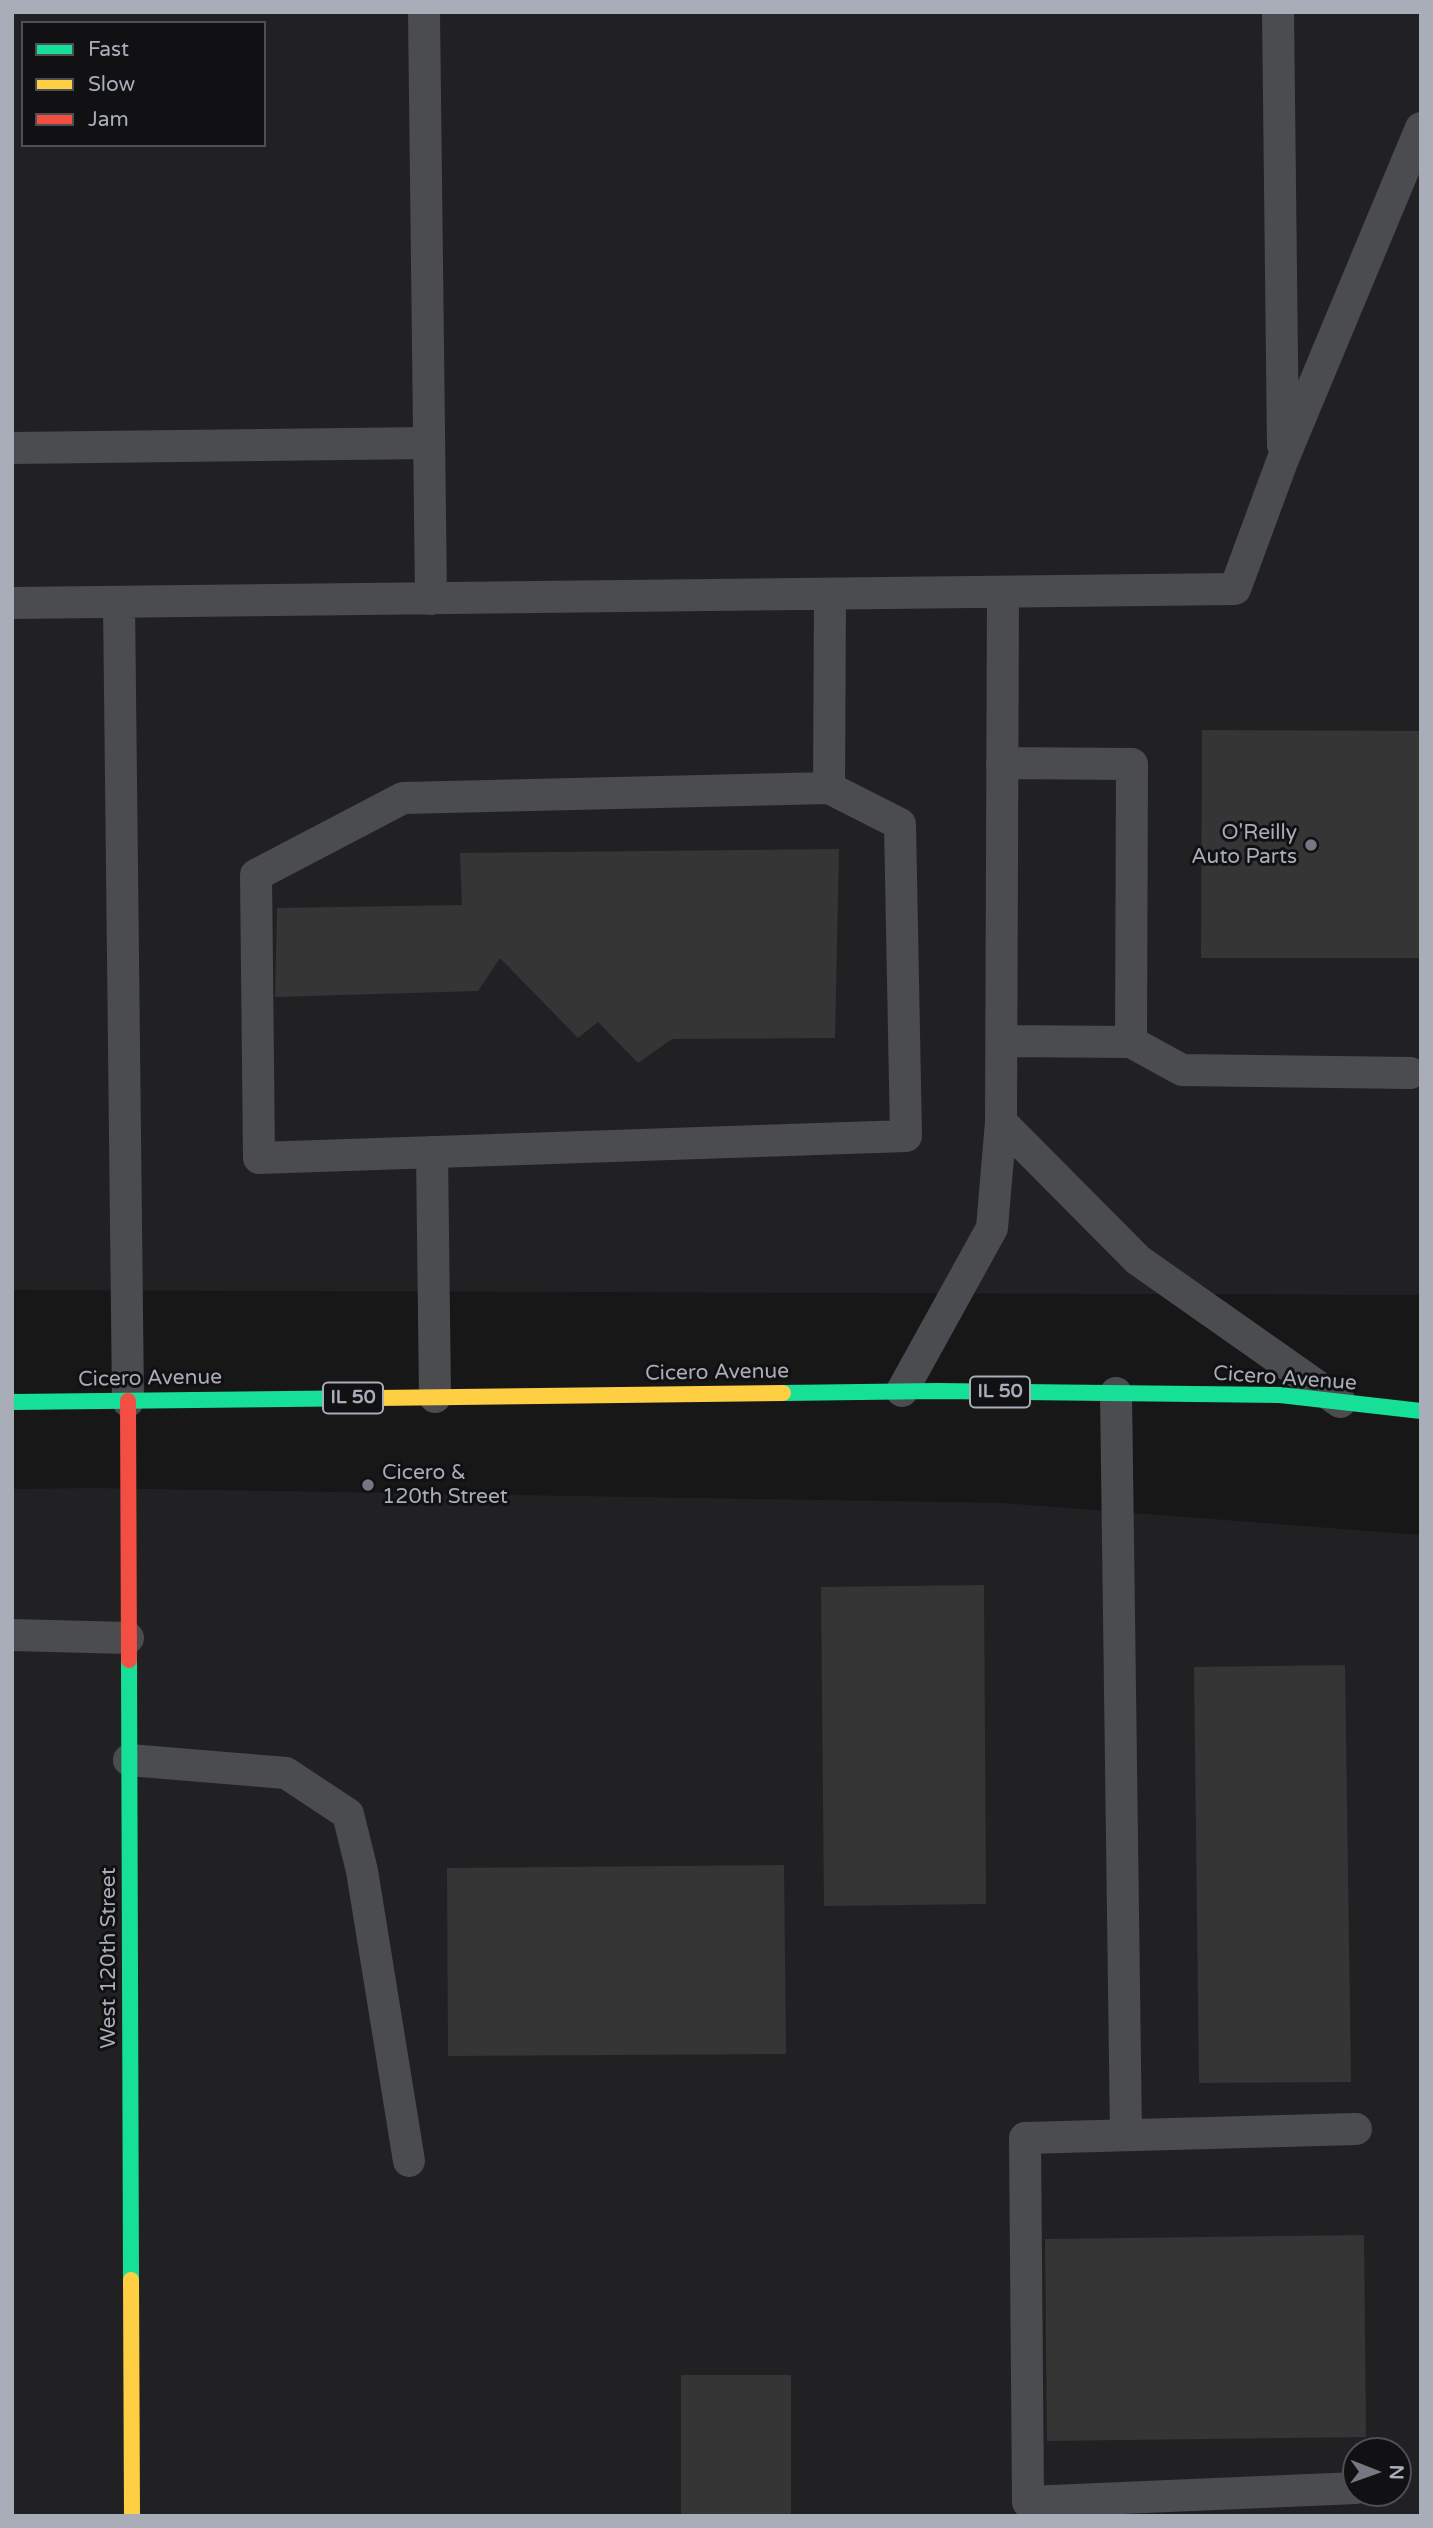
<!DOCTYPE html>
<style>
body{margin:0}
#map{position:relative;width:1433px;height:2528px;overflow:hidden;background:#171717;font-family:"Varela Round",sans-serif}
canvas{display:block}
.frame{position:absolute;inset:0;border:14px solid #a8adb8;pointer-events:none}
.legend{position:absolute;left:21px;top:21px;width:245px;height:126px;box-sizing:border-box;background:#111113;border:2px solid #4d4f55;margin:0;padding:9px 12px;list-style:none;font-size:21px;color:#a8adb8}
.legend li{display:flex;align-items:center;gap:14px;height:35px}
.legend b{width:35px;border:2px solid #4d4f55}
.north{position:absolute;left:1342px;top:2437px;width:70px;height:70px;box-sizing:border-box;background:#111113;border:2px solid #4d4f55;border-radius:50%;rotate:91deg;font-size:19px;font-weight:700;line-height:28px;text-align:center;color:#a8adb8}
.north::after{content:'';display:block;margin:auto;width:24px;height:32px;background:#757880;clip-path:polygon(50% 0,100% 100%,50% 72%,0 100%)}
</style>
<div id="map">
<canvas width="1433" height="2528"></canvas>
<div class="frame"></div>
<ul class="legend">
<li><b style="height:9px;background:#16e098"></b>Fast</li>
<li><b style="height:9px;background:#ffcf43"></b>Slow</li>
<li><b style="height:9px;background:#f24e42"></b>Jam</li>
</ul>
<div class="north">N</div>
</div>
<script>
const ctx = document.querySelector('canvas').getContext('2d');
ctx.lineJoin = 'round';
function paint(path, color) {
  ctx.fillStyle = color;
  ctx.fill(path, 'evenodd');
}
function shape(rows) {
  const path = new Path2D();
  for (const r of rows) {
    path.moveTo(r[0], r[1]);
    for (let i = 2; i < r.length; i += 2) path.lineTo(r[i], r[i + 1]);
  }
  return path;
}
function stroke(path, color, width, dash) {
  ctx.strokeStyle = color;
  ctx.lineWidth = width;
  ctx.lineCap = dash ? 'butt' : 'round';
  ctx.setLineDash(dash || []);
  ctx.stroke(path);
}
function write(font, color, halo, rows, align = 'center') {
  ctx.font = font + ' "Varela Round",sans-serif';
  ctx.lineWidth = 6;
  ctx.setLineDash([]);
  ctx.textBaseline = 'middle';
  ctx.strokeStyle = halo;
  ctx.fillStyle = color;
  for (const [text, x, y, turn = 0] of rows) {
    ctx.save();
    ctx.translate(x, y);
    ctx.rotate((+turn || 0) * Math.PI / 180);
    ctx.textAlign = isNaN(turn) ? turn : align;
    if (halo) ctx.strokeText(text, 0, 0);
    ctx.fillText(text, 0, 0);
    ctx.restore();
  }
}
paint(shape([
 [12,12,1421,12,1421,1295,12,1290],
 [23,23,264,23,264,145,23,145],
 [92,1488,1003,1503,1421,1535,1421,2516,12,2516,12,1489],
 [1356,2451,1398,2451,1398,2493,1356,2493]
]), '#212123');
paint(shape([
 [1202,730,1421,731,1421,958,1201,958],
 [839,849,835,1038,672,1039,638,1063,598,1022,578,1038,500,958,478,991,275,997,277,908,462,905,460,853],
 [984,1585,986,1904,824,1906,821,1587],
 [1345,1665,1351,2082,1199,2083,1194,1667],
 [784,1865,786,2054,448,2056,447,1868],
 [1364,2235,1366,2437,1047,2441,1045,2239],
 [681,2375,791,2375,791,2516,681,2516]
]), '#353536');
stroke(shape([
 [424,12,431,599],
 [1278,12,1283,445],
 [12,448,429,443],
 [119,602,128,1401],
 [12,603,1235,589,1283,459,1421,128],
 [1002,763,1132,764,1131,1042],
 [829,788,900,824,906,1136,259,1158,256,875,403,798,829,788,830,594],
 [1002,1041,1131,1042,1182,1070,1410,1073],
 [1001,1122,1138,1260,1340,1402],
 [432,1152,435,1397],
 [902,1391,992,1228,1001,1122,1003,592],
 [1116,1393,1126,2135],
 [12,1635,128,1638],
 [129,1760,286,1773,348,1814,362,1871,409,2161],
 [1356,2129,1025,2138,1028,2502,1356,2488]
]), '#4b4c50', 32);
stroke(shape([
 [783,1393,937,1391,1280,1395,1421,1411],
 [12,1402,377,1398],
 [129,1660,131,2280]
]), '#16e098', 16);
stroke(shape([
 [377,1398,783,1393],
 [131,2280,132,2516]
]), '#ffcf43', 16);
stroke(shape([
 [128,1401,129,1660]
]), '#f24e42', 16);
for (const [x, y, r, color] of [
 [1311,845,7,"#757880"],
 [368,1485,7,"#757880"]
]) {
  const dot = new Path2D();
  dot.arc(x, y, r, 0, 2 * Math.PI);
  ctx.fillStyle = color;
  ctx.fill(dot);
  stroke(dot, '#111113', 2.5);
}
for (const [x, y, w] of [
 [1000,1392,60],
 [353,1398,60]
]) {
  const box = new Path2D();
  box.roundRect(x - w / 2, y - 15.5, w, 31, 5);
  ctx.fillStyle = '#111113';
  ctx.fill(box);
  stroke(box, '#a8adb8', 2);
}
write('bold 19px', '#a8adb8', null, [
 ["IL 50",1000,1392],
 ["IL 50",353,1398]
]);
write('21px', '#a8adb8', '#111113', [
 ["O'Reilly",1297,833],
 ["Auto Parts",1297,857],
 ["Cicero &",382,1473,"left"],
 ["120th Street",382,1497,"left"]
], 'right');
write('21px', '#a8adb8', '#111113', [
 ["Cicero Avenue",717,1373,-1],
 ["Cicero Avenue",150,1379,-1],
 ["Cicero Avenue",1285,1379,4],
 ["West 120th Street",109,1958,-90]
]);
</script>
